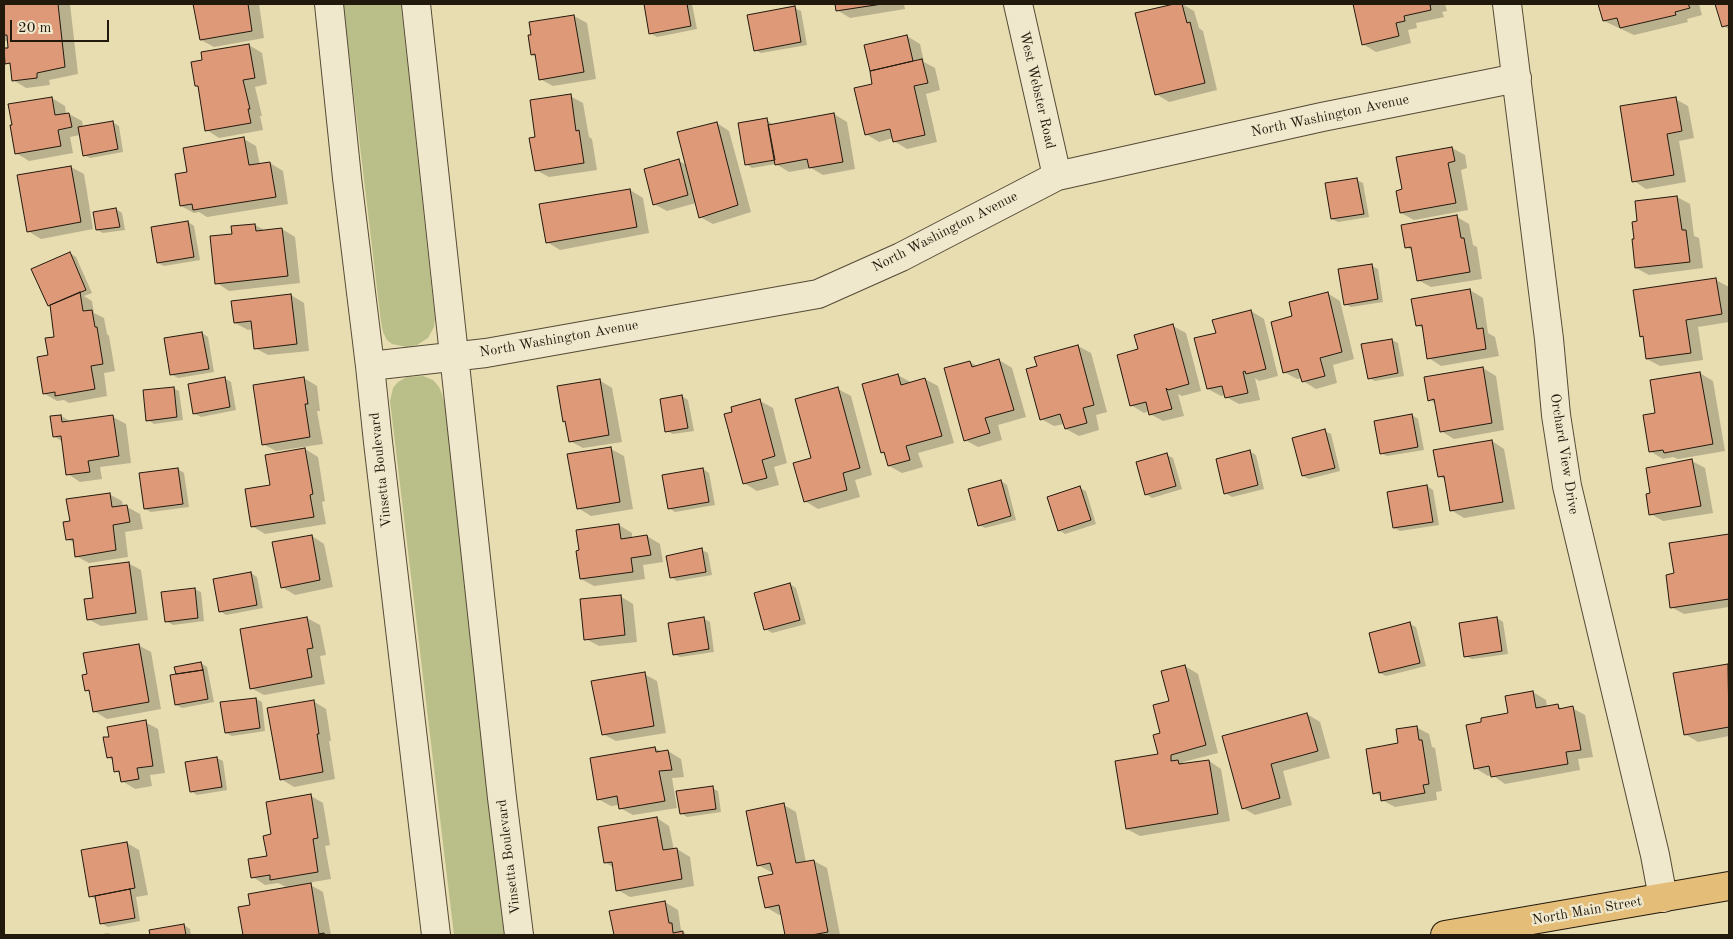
<!DOCTYPE html>
<style>
body{margin:0}
#map{position:relative;width:1733px;height:939px;overflow:hidden;background:#e8dcb1;font-family:"Old Standard TT",serif}
canvas{display:block}
.frame{position:absolute;inset:0;border:5px solid #22190d;pointer-events:none}
.scale{position:absolute;left:10px;top:20px;width:99px;height:22px;box-sizing:border-box;border:2px solid #22190d;border-top:0;padding-left:6px;font-size:15px;line-height:18px;white-space:nowrap;color:#22190d;-webkit-text-stroke:4px #f0e8cc;paint-order:stroke}
</style>
<div id="map">
<canvas width="1733" height="939"></canvas>
<div class="frame"></div>
<div class="scale">20 m</div>
</div>
<script>
const ctx = document.querySelector('canvas').getContext('2d');
ctx.lineJoin = 'round';
function paint(path, color) {
  ctx.fillStyle = color;
  ctx.fill(path, 'evenodd');
}
function shape(rows) {
  const path = new Path2D();
  for (const r of rows) {
    path.moveTo(r[0], r[1]);
    for (let i = 2; i < r.length; i += 2) path.lineTo(r[i], r[i + 1]);
  }
  return path;
}
function stroke(path, color, width, dash) {
  ctx.strokeStyle = color;
  ctx.lineWidth = width;
  ctx.lineCap = dash ? 'butt' : 'round';
  ctx.setLineDash(dash || []);
  ctx.stroke(path);
}
function write(font, color, halo, rows, align = 'center') {
  ctx.font = font + ' "Old Standard TT",serif';
  ctx.lineWidth = 4.5;
  ctx.setLineDash([]);
  ctx.textBaseline = 'middle';
  ctx.strokeStyle = halo;
  ctx.fillStyle = color;
  for (const [text, x, y, turn = 0] of rows) {
    ctx.save();
    ctx.translate(x, y);
    ctx.rotate((+turn || 0) * Math.PI / 180);
    ctx.textAlign = isNaN(turn) ? turn : align;
    if (halo) ctx.strokeText(text, 0, 0);
    ctx.fillText(text, 0, 0);
    ctx.restore();
  }
}
paint(shape([
 [343,4,401,4,435,319,434,327,428,338,417,345,407,347,392,344,387,340,383,332,381,322],
 [423,376,433,380,439,387,442,394,446,410,504,935,454,935,390,401,393,388,398,382,407,377]
]), '#babf89');
paint(shape([
 [4,4,70,4,78,74,49,80,50,85,26,88,13,80,11,65,6,63,9,49,9,43,4,40],
 [195,4,259,4,264,38,214,47,201,40],
 [645,4,692,4,697,29,657,37,650,33],
 [836,4,904,4,905,9,850,18,837,10],
 [1179,4,1182,4,1194,11,1199,28,1203,31,1217,90,1169,102,1156,94,1137,14],
 [1359,4,1445,4,1447,11,1442,12,1444,17,1416,23,1417,28,1408,30,1411,43,1376,52,1363,44,1354,5],
 [1600,4,1699,4,1702,15,1687,19,1688,22,1634,35,1604,21],
 [1717,4,1729,4,1729,29,1723,26],
 [795,8,801,11,807,45,761,53,755,50],
 [574,16,587,23,596,79,553,86,540,79,536,57,532,55],
 [907,36,920,44,924,62,935,68,940,90,926,94,937,142,907,149,894,141,893,138,879,142,866,134,874,85,865,46],
 [249,45,262,53,267,84,255,87,262,116,260,116,263,130,219,138,207,130,200,88,196,86],
 [570,96,583,103,589,137,592,139,597,170,549,177,536,170,537,138],
 [52,98,65,106,66,114,69,114,82,121,83,127,112,122,119,126,123,152,90,158,84,155,80,135,70,137,73,153,29,161,16,153,14,126],
 [1675,99,1688,106,1694,138,1679,141,1686,182,1646,189,1634,181],
 [834,114,847,122,855,169,823,175,811,168,789,172,776,164,752,168,746,164,767,120,773,125],
 [717,123,729,131,751,212,713,224,700,217,696,203,667,211,654,204,679,161,687,165],
 [244,139,256,146,260,165,270,163,283,171,288,204,207,217,199,212,194,213,181,206,188,173],
 [1452,148,1465,155,1467,168,1461,170,1468,210,1414,220,1401,213,1403,190],
 [71,167,84,174,93,229,41,239,28,231],
 [1357,180,1363,183,1369,217,1338,222,1332,219],
 [630,190,643,198,649,233,560,250,547,242],
 [1677,197,1690,204,1694,236,1699,238,1703,268,1649,275,1636,268,1636,240,1638,222],
 [116,209,122,213,125,230,103,233,97,230,94,213],
 [1457,217,1469,224,1473,245,1477,247,1482,279,1431,287,1418,280,1413,251,1406,247],
 [188,222,194,226,200,260,164,266,158,263],
 [255,225,266,231,282,229,295,237,300,283,229,291,217,283,233,235],
 [70,253,76,257,92,293,84,296,92,301,94,313,104,318,107,334,109,336,115,371,104,373,107,396,69,403,64,400,57,401,45,394,49,356,55,338,52,307,49,306],
 [1372,266,1378,269,1383,302,1351,307,1345,304],
 [1716,280,1729,287,1729,322,1698,327,1703,360,1660,366,1647,359,1645,338,1641,336],
 [1470,290,1483,298,1488,333,1495,337,1499,356,1441,366,1429,358,1424,329,1417,325],
 [1327,293,1340,301,1354,359,1333,365,1337,383,1316,389,1303,381,1302,378,1297,379,1284,372,1293,317],
 [291,295,304,303,309,351,268,355,255,348,254,329,248,330,235,323],
 [1251,311,1264,319,1278,376,1259,381,1255,378,1260,400,1239,404,1226,397,1226,395,1221,396,1208,389,1218,334],
 [1173,326,1186,333,1201,391,1182,396,1178,394,1184,416,1163,421,1150,414,1149,411,1144,413,1131,405,1139,350],
 [202,333,208,337,214,372,178,378,171,374],
 [1392,340,1398,343,1404,376,1375,381,1369,378],
 [1078,346,1091,353,1107,412,1096,415,1099,430,1079,436,1066,429,1064,424,1054,426,1041,419,1038,367],
 [999,360,1012,368,1026,417,998,425,1002,440,978,447,965,440,970,362,977,366],
 [1483,368,1496,376,1504,430,1454,439,1441,431,1436,404,1430,400],
 [1700,373,1713,381,1725,451,1678,459,1673,457,1663,459,1650,451,1657,414],
 [898,375,912,383,925,379,938,386,954,443,918,453,923,467,902,473,889,466,886,455,882,452],
 [224,378,231,382,236,410,201,417,195,414],
 [304,378,317,386,320,411,317,411,323,444,276,451,263,444],
 [599,380,612,388,622,442,583,448,570,441,567,422,564,421],
 [173,388,179,391,183,420,154,424,148,420],
 [838,389,851,396,872,475,855,480,860,497,818,509,805,501,813,459],
 [682,396,688,400,694,431,673,434,667,431],
 [760,401,773,408,787,463,774,467,779,485,757,491,744,483],
 [1412,415,1418,419,1424,450,1387,456,1381,453],
 [61,416,72,422,113,417,126,424,131,463,100,467,102,479,80,482,68,474,63,442,55,437],
 [1325,431,1331,434,1340,471,1309,479,1303,476],
 [1492,441,1504,449,1515,509,1464,518,1451,510,1446,480,1439,476],
 [305,449,318,457,325,501,322,502,326,524,265,534,252,526],
 [611,449,624,456,633,509,591,516,578,508],
 [1249,451,1256,455,1264,489,1232,497,1225,493],
 [1167,455,1173,458,1182,489,1152,498,1146,494],
 [1692,461,1705,468,1713,513,1663,521,1651,514],
 [178,469,184,473,189,507,151,512,145,509],
 [703,469,709,473,715,505,675,512,669,508],
 [1001,481,1007,485,1016,520,985,528,979,525],
 [1427,486,1433,490,1439,525,1400,531,1394,528],
 [1080,488,1086,491,1096,524,1065,534,1059,530],
 [109,494,122,501,123,507,127,507,140,514,143,529,125,532,128,557,89,563,76,556,74,543,67,539,72,522],
 [619,525,632,533,632,538,647,536,660,544,663,562,643,565,645,579,594,586,581,579],
 [1729,535,1729,607,1684,614,1671,607,1675,574,1670,544],
 [312,536,324,544,333,587,295,595,282,587],
 [702,550,708,553,712,575,677,581,671,577],
 [128,563,141,570,148,620,101,626,88,619,94,599],
 [251,573,257,577,263,608,226,615,220,611],
 [790,584,796,588,806,624,772,633,766,629],
 [194,589,201,592,204,621,173,625,166,621],
 [620,596,633,604,637,642,599,646,586,639],
 [307,618,320,625,326,655,320,656,325,684,264,695,251,688],
 [703,618,710,622,714,652,680,657,674,654],
 [1497,618,1503,622,1508,654,1472,659,1465,656],
 [1410,624,1416,627,1426,666,1386,676,1380,673],
 [138,645,151,652,161,709,107,719,94,711,91,693,86,690],
 [201,663,207,667,214,702,182,708,176,705,177,675,176,668],
 [1728,665,1729,666,1729,736,1698,742,1685,734],
 [1185,666,1198,674,1218,753,1183,762,1183,765,1209,761,1221,769,1230,821,1140,836,1127,829,1160,755,1161,734,1171,701],
 [644,674,657,681,666,733,616,741,603,734],
 [1533,692,1546,700,1547,707,1557,706,1563,709,1572,708,1585,715,1593,757,1578,759,1580,770,1505,784,1492,775,1488,776,1475,768,1509,714],
 [256,699,262,702,265,731,232,736,226,733],
 [313,701,326,709,331,741,329,741,335,779,294,787,281,779],
 [1307,714,1320,722,1330,758,1283,771,1292,805,1255,815,1243,808,1223,737],
 [145,722,158,729,165,773,150,775,152,786,135,789,122,781,121,774,115,771,113,761,108,757,110,738],
 [1416,727,1429,734,1432,747,1435,748,1442,791,1436,792,1437,800,1395,807,1382,800,1382,797,1375,793,1400,744],
 [655,748,662,752,668,751,681,759,684,777,672,778,677,808,633,815,620,808,620,805,611,806,598,799],
 [217,758,223,761,227,790,197,795,191,791],
 [712,788,718,791,721,812,687,817,681,813],
 [311,796,323,803,330,845,325,846,331,879,307,883,323,892,331,935,244,935,240,908,251,906,288,888,278,883,265,885,253,877,268,857,273,835],
 [784,805,796,812,806,862,814,861,827,868,840,935,786,935,782,914,779,915,766,907,774,875,774,872,771,872,758,865],
 [657,818,669,826,674,850,677,849,690,857,694,886,630,897,618,890,614,868,605,862],
 [127,843,139,850,148,895,136,897,140,921,108,927,101,923,97,900,90,896],
 [665,902,678,910,681,930,687,935,615,935,611,912],
 [184,925,190,929,191,935,151,935,150,931],
 [108,933,112,935,97,935]
]), '#0003');
const building = shape([
 [4,4,58,4,65,67,37,73,37,78,12,81,10,63,5,64,4,48,8,48,7,35,4,35,4,4],
 [193,4,248,4,252,31,200,40,193,4],
 [644,4,687,4,691,26,649,34,644,4],
 [835,4,882,4,836,11,835,4],
 [1174,4,1182,4,1187,23,1190,22,1205,83,1155,95,1135,13,1174,4],
 [1353,4,1434,4,1430,5,1431,10,1404,16,1405,21,1396,23,1399,36,1362,45,1353,4],
 [1598,4,1688,4,1690,8,1675,12,1676,15,1620,28,1617,18,1603,21,1598,4],
 [1715,4,1729,4,1729,25,1722,27,1715,4],
 [795,6,801,42,754,51,747,15,795,6],
 [574,15,584,72,539,80,535,54,531,55,528,35,531,35,529,22,574,15],
 [907,35,913,61,870,71,864,45,907,35],
 [249,44,255,78,243,80,250,109,248,109,251,123,205,131,198,86,195,86,191,62,202,60,201,52,249,44],
 [922,59,928,83,914,86,925,135,893,142,890,129,865,135,854,88,872,84,870,71,922,59],
 [571,94,576,131,579,130,584,163,535,171,529,138,535,137,530,100,571,94],
 [52,97,55,115,69,113,72,127,58,130,61,146,15,154,10,125,12,125,8,104,52,97],
 [1676,97,1682,131,1667,134,1674,175,1632,182,1620,106,1676,97],
 [834,113,843,162,809,168,807,159,775,165,768,125,834,113],
 [767,118,775,160,745,165,738,123,767,118],
 [113,121,118,149,83,156,78,127,113,121],
 [717,122,738,205,699,218,677,132,717,122],
 [244,137,249,165,270,162,276,197,193,210,192,204,180,206,175,174,187,172,183,148,244,137],
 [1452,147,1455,161,1448,163,1456,203,1400,213,1396,191,1402,189,1396,157,1452,147],
 [679,159,688,195,653,205,644,169,679,159],
 [71,166,81,222,27,232,17,175,71,166],
 [1357,178,1364,214,1331,219,1325,183,1357,178],
 [630,189,637,227,546,243,539,204,630,189],
 [1677,196,1682,230,1686,230,1690,262,1635,268,1632,239,1634,239,1632,222,1637,221,1635,201,1677,196],
 [116,208,120,227,96,230,93,212,116,208],
 [1457,215,1461,238,1464,238,1470,272,1417,281,1411,247,1405,248,1401,225,1457,215],
 [188,221,194,257,157,263,151,227,188,221],
 [255,224,256,231,282,228,288,276,215,284,210,236,232,234,231,226,255,224],
 [70,252,86,290,48,306,31,269,70,252],
 [1372,264,1378,299,1344,305,1338,269,1372,264],
 [1716,278,1722,314,1686,320,1691,353,1646,359,1643,336,1640,337,1633,290,1716,278],
 [1470,289,1477,329,1483,328,1486,349,1427,359,1422,325,1416,326,1411,299,1470,289],
 [80,292,83,311,92,310,95,327,97,327,103,364,91,366,95,389,55,396,55,392,43,394,37,357,48,355,45,338,54,337,50,305,80,292],
 [1328,292,1342,352,1320,358,1325,376,1302,382,1298,369,1283,373,1271,322,1292,316,1289,302,1328,292],
 [291,294,297,344,254,349,251,321,234,323,231,301,291,294],
 [1251,310,1266,369,1246,374,1245,371,1243,372,1248,393,1225,398,1222,386,1207,389,1194,338,1216,333,1212,320,1251,310],
 [1173,324,1189,384,1168,390,1166,388,1172,409,1149,415,1146,402,1130,406,1117,355,1138,349,1134,335,1173,324],
 [202,332,209,369,170,375,164,338,202,332],
 [1392,339,1398,373,1368,379,1361,344,1392,339],
 [1078,345,1094,405,1083,408,1087,423,1065,429,1060,414,1040,420,1026,369,1037,366,1034,357,1078,345],
 [999,359,1014,410,985,418,990,433,964,441,944,368,970,361,972,367,999,359],
 [1483,367,1492,423,1440,432,1434,399,1428,401,1424,377,1483,367],
 [1700,372,1713,444,1664,453,1663,450,1649,452,1643,415,1655,413,1650,380,1700,372],
 [898,374,901,385,925,378,942,436,906,446,910,460,888,466,884,452,881,453,862,384,898,374],
 [225,377,230,407,193,414,188,384,225,377],
 [304,377,308,404,305,404,310,437,262,445,253,385,304,377],
 [600,379,609,435,569,442,565,421,563,422,557,386,600,379],
 [174,387,177,417,146,421,143,390,174,387],
 [838,387,860,468,843,473,847,490,804,502,793,463,811,458,795,399,838,387],
 [682,395,688,428,665,432,660,399,682,395],
 [760,399,775,456,762,460,767,478,743,484,724,414,732,412,731,407,760,399],
 [1412,414,1418,447,1380,454,1374,421,1412,414],
 [61,415,62,422,113,415,119,456,88,461,90,472,66,475,61,436,53,437,50,416,61,415],
 [1325,429,1335,468,1302,476,1292,438,1325,429],
 [1492,440,1503,502,1450,511,1444,476,1438,477,1433,450,1492,440],
 [611,447,620,502,577,509,567,454,611,447],
 [305,448,313,494,310,495,314,517,251,527,245,489,270,485,265,455,305,448],
 [1250,450,1258,485,1224,494,1216,459,1250,450],
 [1167,453,1176,486,1145,495,1136,462,1167,453],
 [1692,459,1701,506,1649,515,1646,494,1650,493,1646,468,1692,459],
 [178,468,183,504,144,509,139,473,178,468],
 [703,468,709,502,668,509,662,475,703,468],
 [1001,480,1011,516,978,526,968,489,1001,480],
 [1427,485,1433,522,1393,528,1387,492,1427,485],
 [1080,486,1091,520,1058,531,1047,497,1080,486],
 [110,493,112,507,127,505,130,522,113,525,116,550,75,557,73,539,66,540,63,522,70,521,66,499,110,493],
 [619,524,621,539,647,535,651,555,631,558,633,572,580,579,576,551,579,550,576,530,619,524],
 [1729,534,1729,599,1670,608,1666,575,1674,573,1669,543,1729,534],
 [312,535,320,580,281,588,272,542,312,535],
 [702,548,706,572,670,578,666,556,702,548],
 [129,562,136,613,87,620,84,599,93,598,89,567,129,562],
 [251,572,257,605,219,612,213,579,251,572],
 [790,583,800,620,764,630,754,593,790,583],
 [195,588,198,618,165,622,161,592,195,588],
 [621,595,625,635,584,640,580,599,621,595],
 [307,617,313,648,307,649,312,677,250,689,240,629,307,617],
 [704,617,709,649,673,655,668,623,704,617],
 [1497,617,1502,651,1464,657,1459,623,1497,617],
 [1410,622,1420,663,1379,673,1369,633,1410,622],
 [139,644,149,702,93,712,89,690,85,691,82,675,87,674,83,653,139,644],
 [201,662,203,670,176,674,174,667,201,662],
 [1728,664,1729,727,1684,735,1673,673,1728,664],
 [1185,665,1206,745,1171,755,1171,761,1178,760,1179,764,1209,760,1218,814,1126,829,1115,761,1158,754,1153,735,1160,733,1153,705,1169,701,1161,671,1185,665],
 [203,670,208,699,175,705,170,675,203,670],
 [645,672,654,726,602,735,591,681,645,672],
 [1533,691,1536,708,1558,704,1559,709,1573,706,1581,750,1566,752,1568,764,1491,777,1489,766,1474,769,1466,725,1481,722,1481,718,1508,713,1505,696,1533,691],
 [256,698,260,728,225,733,220,702,256,698],
 [314,700,319,734,317,734,323,772,280,780,267,708,314,700],
 [1307,713,1318,751,1271,764,1280,798,1242,809,1222,736,1307,713],
 [146,720,153,766,137,768,139,779,121,782,119,771,114,772,112,757,107,758,103,737,109,737,107,727,146,720],
 [1417,726,1419,740,1422,740,1429,784,1423,785,1425,793,1381,801,1380,792,1373,794,1366,749,1398,743,1396,729,1417,726],
 [655,747,656,752,668,750,672,770,659,771,665,801,619,809,617,796,597,800,590,758,655,747],
 [217,757,222,787,190,792,185,762,217,757],
 [713,786,716,809,680,814,676,791,713,786],
 [311,794,318,838,313,839,318,872,270,880,270,875,251,878,248,859,267,856,263,836,271,834,266,802,311,794],
 [784,803,796,863,814,860,828,932,812,935,785,935,779,905,765,908,758,877,773,874,770,863,757,866,746,811,784,803],
 [657,817,663,850,677,848,682,879,616,891,612,862,604,863,598,827,657,817],
 [127,842,135,888,89,897,81,850,127,842],
 [311,883,319,934,324,933,325,935,243,935,238,907,250,905,248,894,311,883],
 [130,889,135,918,100,924,95,896,130,889],
 [665,901,669,923,672,923,673,933,683,931,683,935,614,935,609,911,665,901],
 [184,924,186,935,150,935,149,930,184,924]
]);
paint(building, '#dd9978');
stroke(building, '#22190d', 1);
const minor = shape([
 [329,4,347,178,370,366,378,442,436,935],
 [416,4,502,798,519,935],
 [1018,4,1057,176],
 [1507,4,1549,339,1556,415,1567,486,1655,855,1663,898],
 [370,366,486,353,818,294,901,257,1057,176,1322,117,1517,78]
]);
const major = shape([
 [1445,935,1729,886]
]);
stroke(minor, '#544a36', 30);
stroke(major, '#22190d', 30);
stroke(minor, '#f0e8cc', 28);
stroke(major, '#e4be78', 28);
write('14px', '#22190d', '#f0e8cc', [
 ["West Webster Road",1037,90,77],
 ["North Washington Avenue",1330,116,-12],
 ["North Washington Avenue",945,232,-27],
 ["North Washington Avenue",559,339,-10],
 ["Orchard View Drive",1564,454,81],
 ["Vinsetta Boulevard",381,470,-96],
 ["Vinsetta Boulevard",509,857,-97],
 ["North Main Street",1587,911,-10]
]);
</script>
